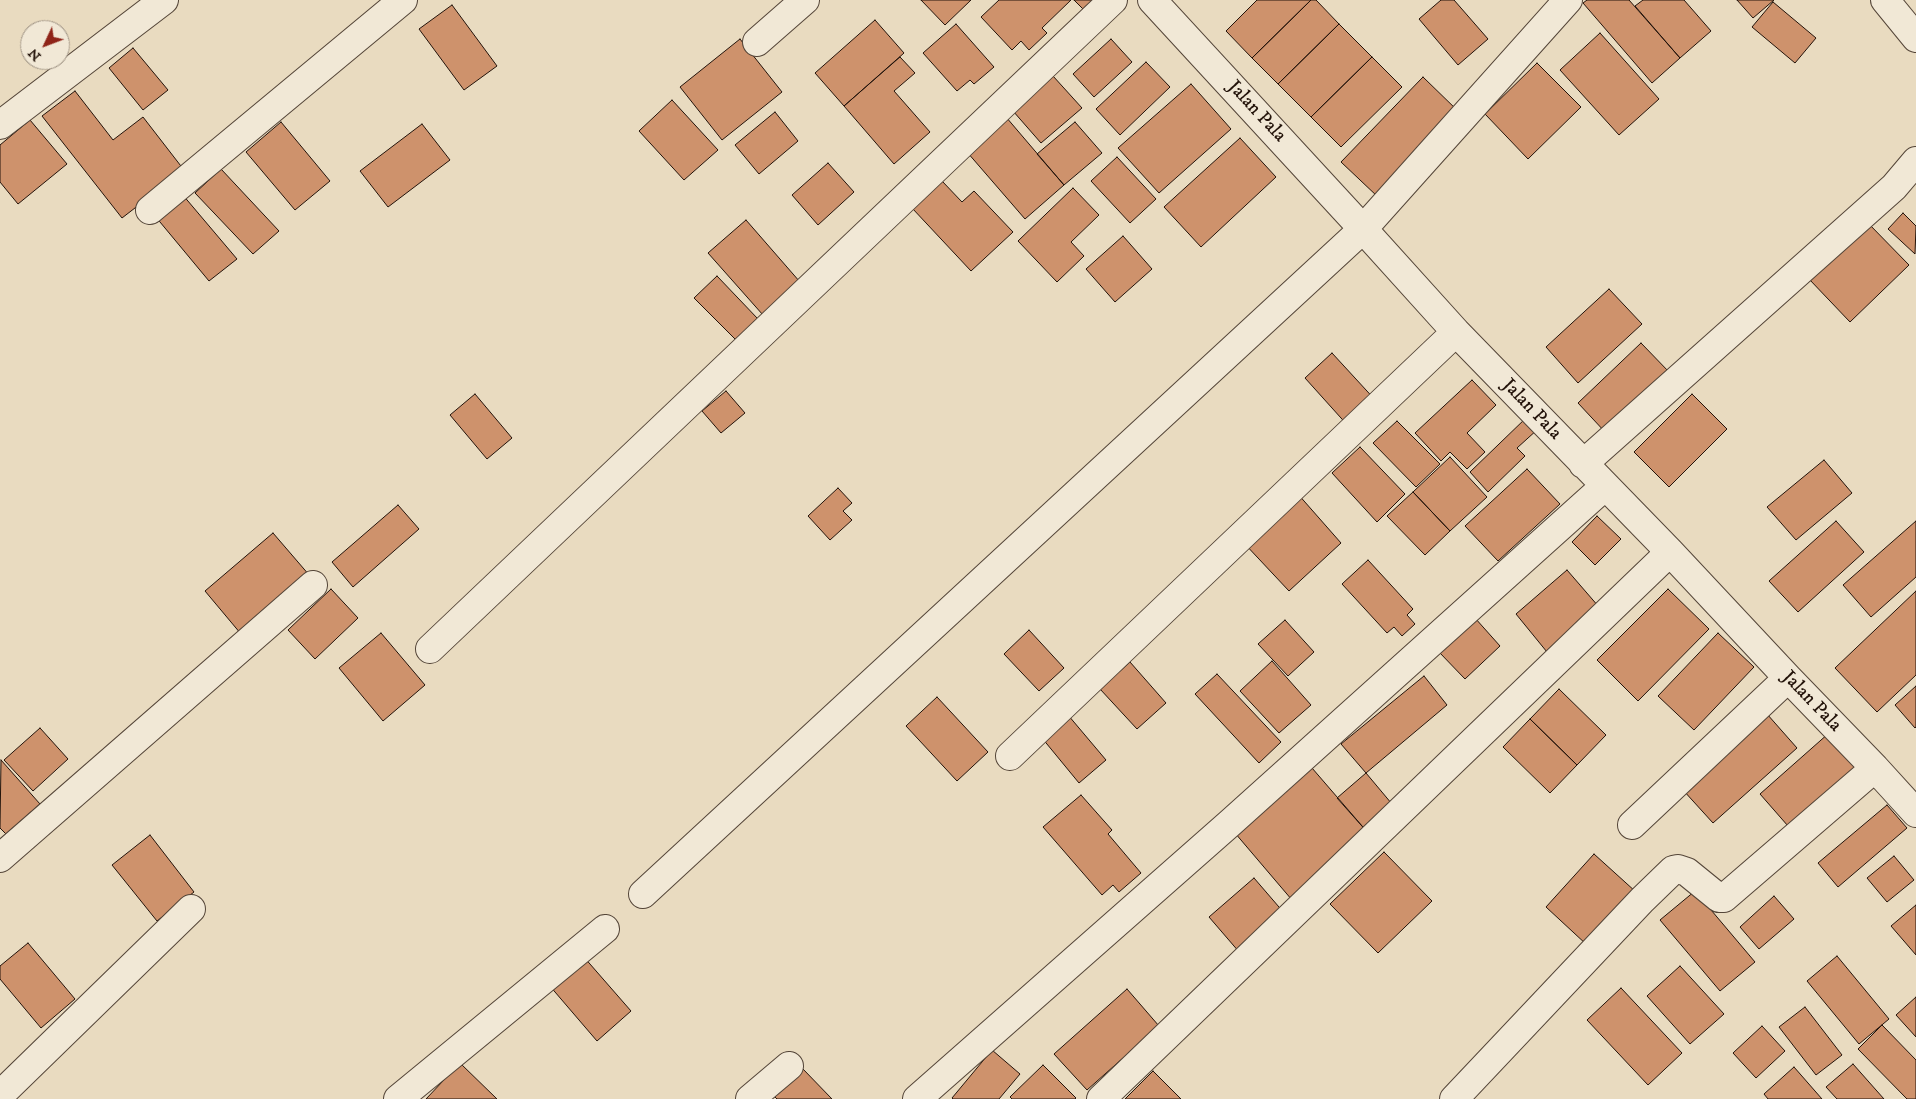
<!DOCTYPE html>
<style>
body{margin:0}
#map{position:relative;width:1916px;height:1099px;overflow:hidden;background:#e9dbc0;font-family:"IM FELL DW Pica",serif}
canvas{display:block}
.north{position:absolute;left:20px;top:20px;width:50px;height:50px;box-sizing:border-box;background:#f1e8d6;border:1px solid #9f9384;border-radius:50%;rotate:227deg;font-size:14px;font-weight:700;line-height:20px;text-align:center;color:#23130a}
.north::after{content:'';display:block;margin:auto;width:18px;height:22px;background:#8f2418;clip-path:polygon(50% 0,100% 100%,50% 72%,0 100%)}
</style>
<div id="map">
<canvas width="1916" height="1099"></canvas>
<div class="north">N</div>
</div>
<script>
const ctx = document.querySelector('canvas').getContext('2d');
ctx.lineJoin = 'round';
function paint(path, color) {
  ctx.fillStyle = color;
  ctx.fill(path, 'evenodd');
}
function shape(rows) {
  const path = new Path2D();
  for (const r of rows) {
    path.moveTo(r[0], r[1]);
    for (let i = 2; i < r.length; i += 2) path.lineTo(r[i], r[i + 1]);
  }
  return path;
}
function stroke(path, color, width, dash) {
  ctx.strokeStyle = color;
  ctx.lineWidth = width;
  ctx.lineCap = dash ? 'butt' : 'round';
  ctx.setLineDash(dash || []);
  ctx.stroke(path);
}
function write(font, color, halo, rows, align = 'center') {
  ctx.font = font + ' "IM FELL DW Pica",serif';
  ctx.lineWidth = 4;
  ctx.setLineDash([]);
  ctx.textBaseline = 'middle';
  ctx.strokeStyle = halo;
  ctx.fillStyle = color;
  for (const [text, x, y, turn = 0] of rows) {
    ctx.save();
    ctx.translate(x, y);
    ctx.rotate((+turn || 0) * Math.PI / 180);
    ctx.textAlign = isNaN(turn) ? turn : align;
    if (halo) ctx.strokeText(text, 0, 0);
    ctx.fillText(text, 0, 0);
    ctx.restore();
  }
}
const building = shape([
 [921,0,971,0,945,25,921,0],
 [999,0,1071,0,1042,28,1047,33,1029,50,1021,41,1012,50,981,17,999,0],
 [1074,0,1093,0,1083,9,1074,0],
 [1257,0,1311,0,1252,58,1226,31,1257,0],
 [1311,0,1316,0,1339,24,1278,84,1252,58,1311,0],
 [1441,0,1454,0,1488,39,1458,65,1419,19,1441,0],
 [1587,0,1629,0,1680,58,1652,83,1583,3,1587,0],
 [1643,0,1684,0,1711,31,1680,58,1635,6,1643,0],
 [1737,0,1774,0,1753,18,1737,0],
 [1773,2,1816,38,1795,63,1752,27,1773,2],
 [452,5,497,66,464,90,419,29,452,5],
 [875,20,904,53,844,106,815,73,875,20],
 [956,24,994,67,974,84,970,80,957,91,923,53,956,24],
 [1339,24,1372,57,1311,117,1278,84,1339,24],
 [1600,33,1659,99,1619,135,1560,70,1600,33],
 [740,39,782,92,722,140,680,87,740,39],
 [1111,39,1132,62,1094,97,1073,74,1111,39],
 [133,48,168,90,143,110,109,68,133,48],
 [900,57,915,73,894,91,930,132,894,164,844,106,900,57],
 [1372,57,1402,87,1341,147,1311,117,1372,57],
 [1146,62,1170,87,1120,135,1096,109,1146,62],
 [1537,63,1581,107,1528,159,1485,114,1537,63],
 [1053,76,1082,108,1041,143,1013,111,1053,76],
 [1423,77,1459,112,1378,197,1341,162,1423,77],
 [1191,84,1231,129,1159,193,1118,148,1191,84],
 [75,91,113,140,143,117,184,170,122,218,42,116,75,91],
 [672,100,718,150,684,180,639,131,672,100],
 [775,112,798,141,759,174,735,145,775,112],
 [1006,117,1064,185,1025,219,967,152,1006,117],
 [30,120,67,164,18,204,0,182,0,145,30,120],
 [281,122,330,181,295,210,246,152,281,122],
 [1075,122,1102,153,1064,185,1037,154,1075,122],
 [422,124,450,160,388,207,360,171,422,124],
 [1240,138,1276,177,1201,247,1164,207,1240,138],
 [1117,157,1156,199,1130,223,1091,181,1117,157],
 [828,163,854,192,818,225,792,195,828,163],
 [221,169,279,231,253,254,195,193,221,169],
 [942,181,962,202,974,191,1013,232,971,271,912,208,942,181],
 [1073,188,1099,215,1071,242,1084,256,1057,282,1018,241,1073,188],
 [182,194,237,259,209,281,155,216,182,194],
 [1903,213,1916,226,1915,254,1888,229,1903,213],
 [746,220,800,282,763,315,708,253,746,220],
 [1867,222,1909,265,1850,322,1809,279,1867,222],
 [1123,236,1152,269,1115,302,1086,269,1123,236],
 [717,276,758,319,736,340,694,298,717,276],
 [1609,289,1642,324,1578,383,1546,347,1609,289],
 [1641,343,1670,373,1606,433,1578,403,1641,343],
 [1332,353,1378,403,1350,428,1305,378,1332,353],
 [1472,380,1496,405,1467,433,1485,452,1467,469,1450,452,1441,461,1415,433,1472,380],
 [726,391,745,413,721,433,702,411,726,391],
 [475,394,512,438,487,459,450,415,475,394],
 [1692,394,1727,429,1669,487,1634,452,1692,394],
 [1527,417,1538,429,1517,448,1525,456,1488,492,1470,472,1527,417],
 [1397,421,1440,464,1416,487,1373,443,1397,421],
 [1360,447,1405,494,1377,522,1332,473,1360,447],
 [1450,457,1487,497,1450,531,1413,492,1450,457],
 [1824,460,1852,493,1796,540,1767,507,1824,460],
 [1527,469,1560,504,1498,561,1465,526,1527,469],
 [838,488,852,503,843,511,852,520,830,540,808,516,838,488],
 [1413,492,1450,531,1425,555,1387,516,1413,492],
 [1297,493,1341,543,1289,591,1243,542,1297,493],
 [398,505,419,529,353,587,332,562,398,505],
 [1597,516,1621,539,1595,565,1572,542,1597,516],
 [1836,521,1864,552,1798,612,1769,581,1836,521],
 [1916,521,1916,577,1871,617,1843,585,1916,521],
 [273,533,310,576,241,634,205,591,273,533],
 [1368,560,1413,609,1407,615,1415,624,1402,636,1394,627,1387,633,1342,584,1368,560],
 [1567,570,1599,607,1547,652,1516,614,1567,570],
 [331,589,358,618,315,659,288,630,331,589],
 [1668,589,1709,629,1638,701,1597,660,1668,589],
 [1916,591,1916,675,1877,712,1835,668,1916,591],
 [1475,618,1500,646,1465,679,1439,652,1475,618],
 [1285,620,1314,652,1288,676,1258,644,1285,620],
 [1029,630,1064,668,1039,691,1004,654,1029,630],
 [381,633,425,685,383,721,339,668,381,633],
 [1718,633,1754,667,1694,730,1658,696,1718,633],
 [1272,661,1311,705,1279,733,1240,691,1272,661],
 [1130,662,1166,703,1137,729,1100,689,1130,662],
 [1217,674,1281,742,1259,763,1195,694,1217,674],
 [1424,676,1447,705,1366,773,1341,744,1424,676],
 [1916,686,1916,727,1915,728,1895,705,1916,686],
 [1559,689,1606,735,1577,765,1530,719,1559,689],
 [937,697,988,752,957,781,906,726,937,697],
 [1767,714,1797,748,1713,823,1683,790,1767,714],
 [1068,715,1106,760,1079,783,1042,738,1068,715],
 [1530,719,1577,765,1550,793,1503,747,1530,719],
 [40,728,68,759,33,791,4,760,40,728],
 [1829,733,1864,774,1795,834,1760,794,1829,733],
 [1,760,40,804,6,834,0,828,1,760],
 [1312,768,1369,834,1292,900,1235,833,1312,768],
 [1366,773,1397,810,1369,834,1337,798,1366,773],
 [1081,795,1112,830,1108,834,1141,873,1119,892,1113,885,1102,895,1043,827,1081,795],
 [1887,805,1907,828,1838,887,1818,863,1887,805],
 [150,835,194,892,157,921,112,865,150,835],
 [1384,852,1432,901,1378,953,1330,904,1384,852],
 [1594,854,1636,892,1587,945,1546,907,1594,854],
 [1894,856,1914,880,1887,902,1867,878,1894,856],
 [1254,878,1285,914,1240,953,1209,917,1254,878],
 [1695,891,1755,962,1720,991,1660,920,1695,891],
 [1774,896,1794,919,1759,949,1740,927,1774,896],
 [1916,905,1916,955,1891,926,1916,905],
 [28,943,75,999,41,1028,0,979,0,966,28,943],
 [583,956,631,1011,597,1041,549,985,583,956],
 [1837,956,1889,1019,1859,1044,1807,981,1837,956],
 [1680,966,1724,1014,1690,1044,1647,996,1680,966],
 [1621,988,1682,1053,1648,1085,1587,1020,1621,988],
 [1127,989,1159,1026,1087,1090,1054,1054,1127,989],
 [1916,997,1916,1037,1896,1015,1916,997],
 [1805,1007,1842,1055,1816,1075,1779,1027,1805,1007],
 [1882,1025,1916,1060,1916,1099,1907,1099,1858,1049,1882,1025],
 [1762,1026,1785,1051,1756,1078,1733,1053,1762,1026],
 [992,1050,1020,1074,999,1099,953,1099,952,1098,992,1050],
 [460,1063,497,1099,426,1099,460,1063],
 [1853,1064,1884,1099,1837,1099,1826,1087,1853,1064],
 [1043,1065,1076,1098,1075,1099,1012,1099,1010,1097,1043,1065],
 [1794,1067,1822,1099,1768,1099,1764,1094,1794,1067],
 [802,1068,832,1099,777,1099,773,1095,802,1068],
 [1153,1071,1181,1099,1125,1099,1153,1071]
]);
paint(building, '#ce926c');
stroke(building, '#23130a', 1);
const minor = shape([
 [1152,0,1363,229,1456,332,1670,552,1788,678,1875,768,1916,813],
 [1885,0,1916,38],
 [757,42,805,0],
 [0,125,164,0],
 [150,210,403,0],
 [1583,464,1894,187,1916,161],
 [430,649,1113,0],
 [1010,756,1456,332],
 [1632,825,1788,678],
 [0,858,313,585],
 [643,894,1363,229,1568,0],
 [0,1095,191,909],
 [398,1099,605,929],
 [750,1099,789,1066],
 [917,1099,1229,824,1605,486],
 [1101,1099,1670,552],
 [1454,1099,1642,900,1673,870,1678,869,1687,872,1719,898,1724,898,1875,768]
]);
stroke(minor, '#544538', 30);
stroke(minor, '#f1e8d6', 28);
write('19px', '#23130a', '#f1e8d6', [
 ["Jalan Pala",1256,112,47],
 ["Jalan Pala",1531,410,46],
 ["Jalan Pala",1811,702,46]
]);
</script>
